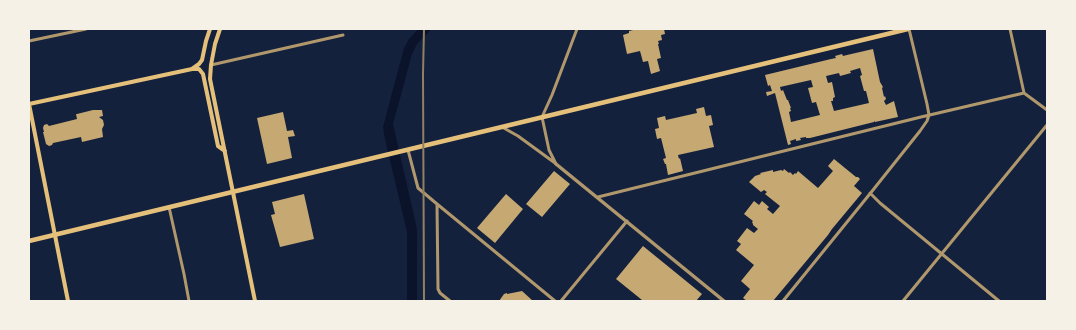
<!DOCTYPE html>
<style>
body{margin:0}
#map{position:relative;width:1076px;height:330px;overflow:hidden;background:#14213d;font-family:"DM Sans",sans-serif}
canvas{display:block}
.frame{position:absolute;inset:0;border:30px solid #f6f1e7;pointer-events:none}
</style>
<div id="map">
<canvas width="1076" height="330"></canvas>
<div class="frame"></div>
</div>
<script>
const ctx = document.querySelector('canvas').getContext('2d');
ctx.lineJoin = 'round';
function paint(path, color) {
  ctx.fillStyle = color;
  ctx.fill(path, 'evenodd');
}
function shape(rows) {
  const path = new Path2D();
  for (const r of rows) {
    path.moveTo(r[0], r[1]);
    for (let i = 2; i < r.length; i += 2) path.lineTo(r[i], r[i + 1]);
  }
  return path;
}
function stroke(path, color, width, dash) {
  ctx.strokeStyle = color;
  ctx.lineWidth = width;
  ctx.lineCap = dash ? 'butt' : 'round';
  ctx.setLineDash(dash || []);
  ctx.stroke(path);
}
paint(shape([
 [418,29,432,29,417,44,412,54,402,91,393,124,417,229,417,301,407,301,407,232,385,139,383,127,404,48,409,39]
]), '#0b132b');
paint(shape([
 [637,29,664,29,665,34,661,35,662,40,658,41,659,44,658,44,661,58,657,59,660,71,651,74,648,61,643,62,640,51,627,54,623,35,629,33,629,31],
 [873,49,880,82,883,87,882,88,884,97,885,96,886,99,884,101,886,105,894,101,898,117,875,122,874,121,874,122,810,138,806,138,806,137,800,138,801,140,796,141,796,139,790,141,791,144,788,145,775,93,767,96,766,92,772,91,770,85,768,86,765,75,831,59,836,58,835,56,842,54,843,56,847,55],
 [860,68,862,75,860,76,864,91,866,91,869,103,834,111,831,101,833,101,833,98,835,97,832,82,828,83,826,76,839,73,840,76,851,73,850,71],
 [811,80,813,87,808,88,812,103,816,102,820,115,791,122,789,112,791,111,790,108,791,108,788,100,787,100,783,90,781,91,780,87],
 [704,107,706,116,711,115,713,125,709,126,714,147,678,155,679,159,680,158,683,171,668,175,666,164,665,164,663,159,666,158,661,138,657,139,655,129,659,128,657,118,665,116,666,120,697,113,696,109],
 [93,110,102,110,103,116,99,117,103,120,104,125,102,129,103,137,82,142,81,137,53,143,52,145,49,146,46,144,43,132,44,132,43,128,44,125,47,124,49,126,77,119,76,114,77,114],
 [283,112,287,131,293,130,295,136,288,137,292,158,267,164,257,118],
 [834,159,856,177,858,177,860,179,854,186,862,193,832,229,828,235,773,301,747,301,743,298,750,289,741,281,754,265,736,250,741,244,737,241,747,228,754,233,758,229,753,225,753,224,752,222,753,221,744,214,754,201,759,205,762,201,769,207,767,209,773,214,780,206,765,194,767,192,764,190,761,192,749,182,755,176,761,174,760,173,773,170,773,172,781,170,783,171,784,169,789,173,790,172,793,175,795,173,796,174,798,171,818,188,833,171,828,166],
 [554,171,570,184,542,217,526,204],
 [304,194,314,239,280,247,271,215,275,214,272,202],
 [506,194,523,209,495,243,477,228],
 [643,246,702,294,696,301,640,301,642,300,616,279],
 [522,291,533,301,499,301,504,294,507,293,507,294]
]), '#c6a872');
stroke(shape([
 [1010,29,1024,93,1047,110],
 [29,41,86,29],
 [211,65,343,35],
 [502,127,518,136,555,163],
 [408,150,418,188,437,204,555,301],
 [556,164,549,150,542,117,552,95,577,29],
 [870,193,880,203,999,301],
 [598,197,921,117,1024,93],
 [437,204,438,289,440,293,450,301],
 [169,207,184,274,189,301],
 [561,301,627,221],
 [783,301,873,190,920,131,927,121,929,115,927,104,909,29],
 [903,301,1047,125]
]), '#b1986c', 3);
stroke(shape([
 [556,164,724,301]
]), '#b1986c', 3.5);
stroke(shape([
 [220,29,215,44,211,65,210,79,255,301],
 [192,69,199,69,203,74,218,146,225,151],
 [68,301,29,104,192,69,199,64,202,60,206,41,210,29]
]), '#e5c07b', 4);
stroke(shape([
 [29,241,908,29]
]), '#e5c07b', 4.5);
stroke(shape([
 [424,29,423,74,424,301]
]), '#918062', 2);
</script>
